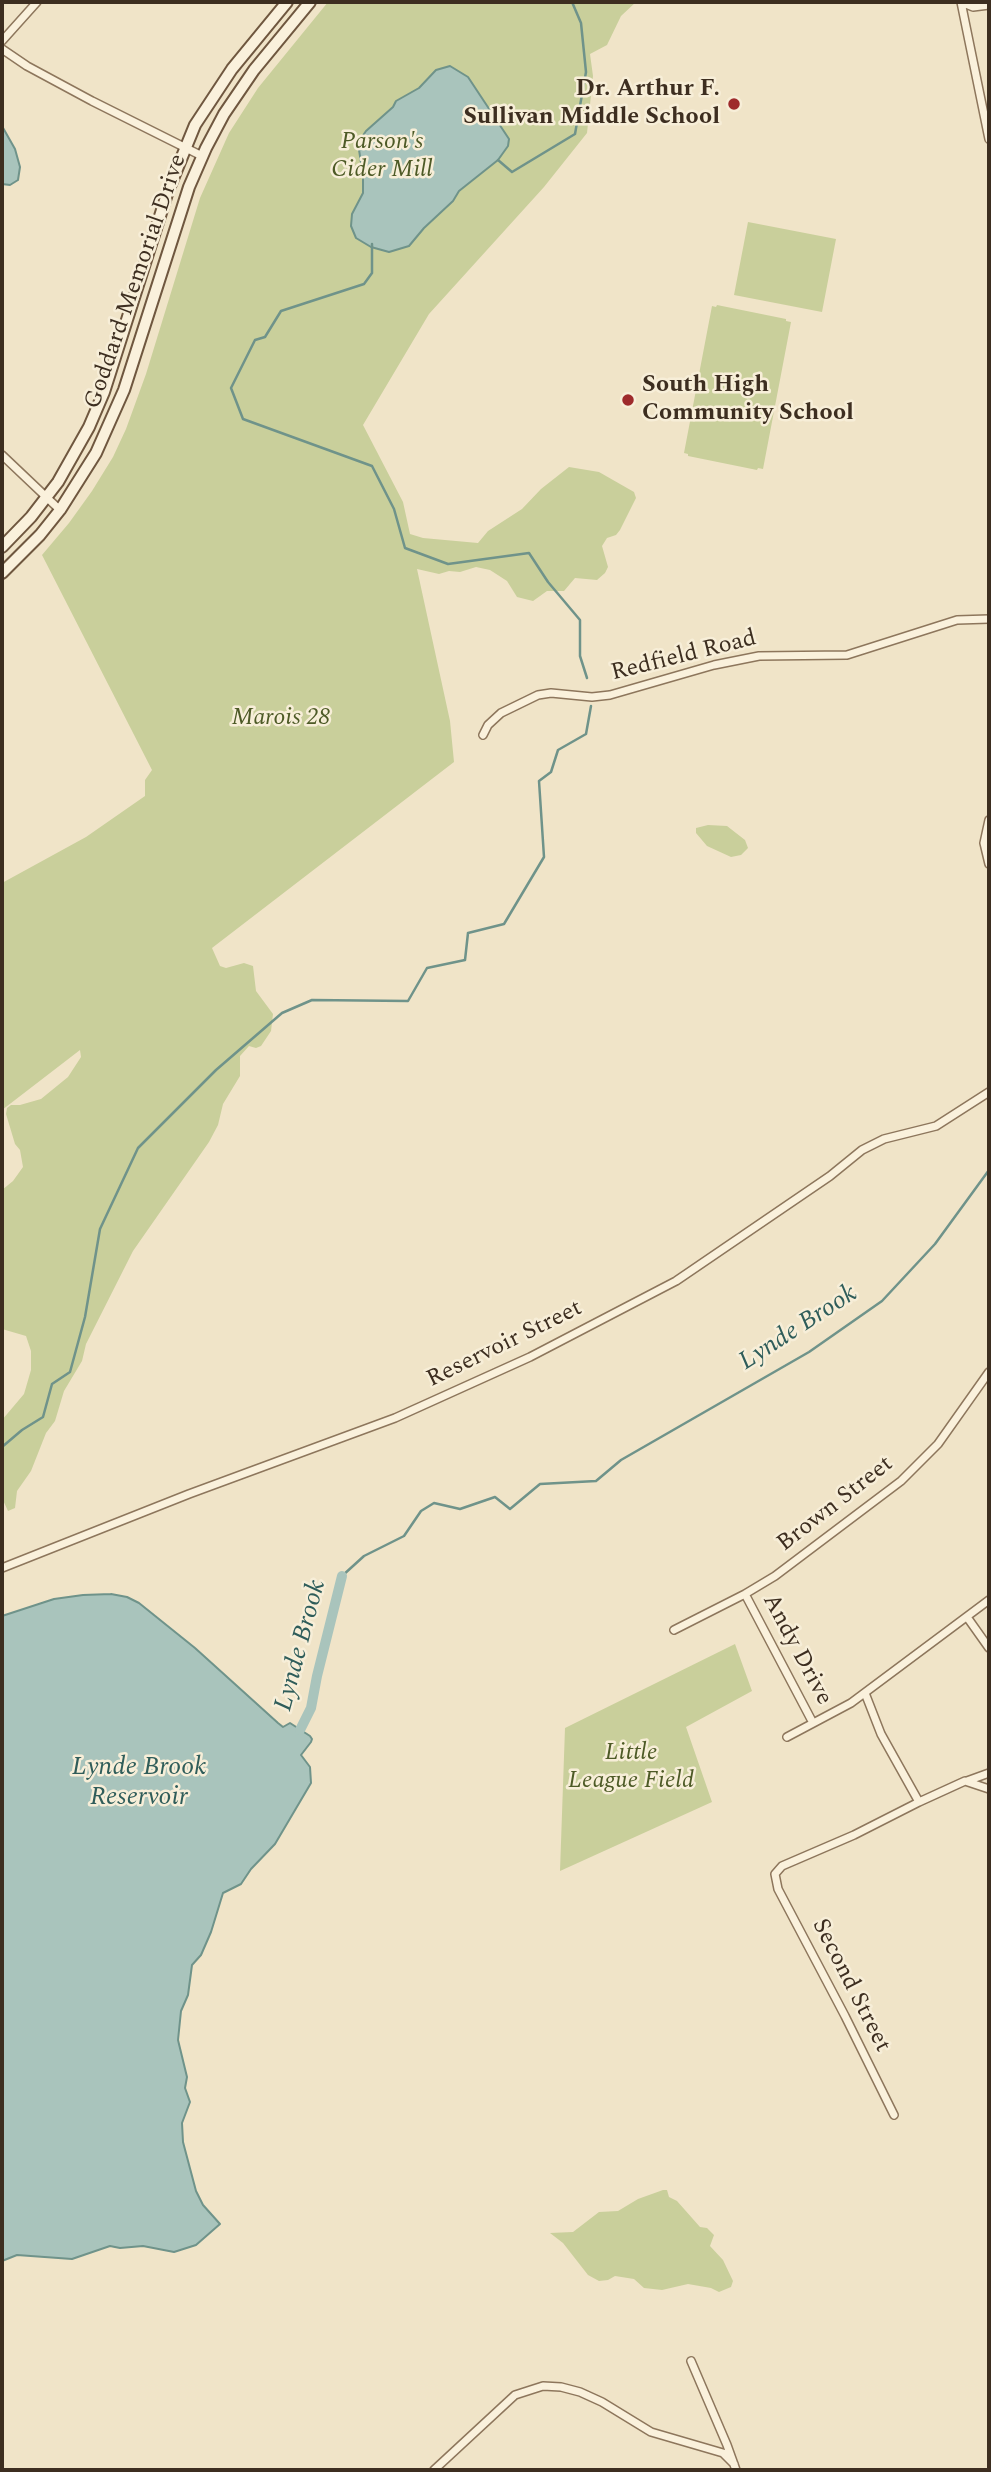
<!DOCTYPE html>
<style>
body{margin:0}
#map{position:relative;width:991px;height:2472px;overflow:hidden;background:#f0e4c8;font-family:Spectral,serif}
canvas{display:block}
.frame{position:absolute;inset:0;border:4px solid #3d2e20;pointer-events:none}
</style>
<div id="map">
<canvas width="991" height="2472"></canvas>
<div class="frame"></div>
</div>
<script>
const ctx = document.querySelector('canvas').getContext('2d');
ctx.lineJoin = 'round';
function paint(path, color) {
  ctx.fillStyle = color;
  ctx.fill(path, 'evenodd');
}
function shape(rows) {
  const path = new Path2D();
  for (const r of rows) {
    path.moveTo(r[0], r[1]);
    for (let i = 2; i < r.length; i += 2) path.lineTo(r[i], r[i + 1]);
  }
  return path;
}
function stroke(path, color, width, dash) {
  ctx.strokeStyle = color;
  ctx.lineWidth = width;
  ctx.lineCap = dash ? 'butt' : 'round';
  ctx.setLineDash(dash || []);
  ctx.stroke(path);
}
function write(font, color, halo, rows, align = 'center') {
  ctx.font = font + ' Spectral,serif';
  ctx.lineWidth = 5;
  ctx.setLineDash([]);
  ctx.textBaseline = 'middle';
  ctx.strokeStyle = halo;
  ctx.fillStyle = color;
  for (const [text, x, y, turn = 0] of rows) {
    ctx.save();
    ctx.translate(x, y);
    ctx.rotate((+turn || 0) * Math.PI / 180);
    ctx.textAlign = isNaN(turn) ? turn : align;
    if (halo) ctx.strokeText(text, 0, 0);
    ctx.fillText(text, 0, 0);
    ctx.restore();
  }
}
paint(shape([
 [328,2,636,2,621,16,607,45,590,54,593,76,587,133,544,187,429,314,363,425,403,502,410,534,423,538,478,543,488,531,522,509,541,489,569,467,599,472,634,492,636,498,620,530,616,535,607,538,602,546,608,567,605,573,597,580,575,578,564,591,547,591,533,601,517,597,507,581,490,570,476,567,460,572,449,571,439,574,417,569,450,721,454,762,212,948,220,966,226,968,244,963,253,966,256,991,273,1014,271,1031,261,1046,256,1048,249,1046,240,1056,240,1076,223,1104,218,1125,209,1142,133,1251,86,1344,82,1361,64,1391,55,1421,46,1433,31,1471,17,1491,15,1508,8,1511,2,1498,2,1420,24,1394,31,1370,31,1351,26,1336,2,1329,2,1190,13,1181,23,1167,20,1150,15,1144,6,1114,7,1108,11,1105,20,1105,41,1099,68,1077,81,1057,80,1050,2,1110,2,883,86,837,145,796,145,780,152,770,42,555,69,523,92,491,113,457,126,429,146,374,200,198,229,133,258,88],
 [748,222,836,239,822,312,734,295],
 [717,305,786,319,786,321,791,322,763,469,758,468,757,470,688,456,688,454,684,453,712,306,716,307],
 [708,825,727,826,745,840,748,848,741,855,731,857,707,846,696,833,696,828],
 [735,1644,752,1691,686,1727,712,1802,560,1871,565,1728],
 [663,2190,667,2190,669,2197,677,2201,700,2227,707,2228,714,2235,710,2246,723,2260,733,2281,731,2287,719,2292,711,2288,688,2284,662,2290,644,2288,634,2279,615,2276,608,2280,599,2281,588,2275,563,2243,550,2233,573,2232,599,2212,618,2211,638,2199]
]), '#c9cf9b');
const water = shape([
 [450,66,468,77,509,139,508,146,498,160,459,191,453,201,424,228,409,246,389,252,371,247,356,238,351,226,352,214,363,193,363,176,358,143,366,131,393,107,396,101,419,88,436,70,450,66],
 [2,126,15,149,20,167,18,180,10,185,2,184,2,126],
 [111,1594,127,1597,139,1603,195,1648,278,1723,283,1727,290,1723,310,1736,312,1739,311,1742,301,1755,310,1767,311,1783,275,1844,251,1869,241,1884,223,1893,211,1932,201,1955,192,1965,188,1995,181,2011,178,2040,187,2077,185,2088,190,2102,182,2123,183,2142,196,2191,203,2205,220,2224,196,2245,174,2252,143,2246,120,2248,110,2246,72,2259,17,2255,2,2261,2,1616,54,1599,83,1595,111,1594]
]);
paint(water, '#a9c4bc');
stroke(water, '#6f938a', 2);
stroke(shape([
 [498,160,512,172,575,134,586,72,581,23,572,2],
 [372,244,372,273,364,284,281,311,265,337,255,340,231,388,243,419,372,466,394,509,405,548,448,564,529,553,548,582,580,620,580,656,587,678],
 [2,1447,22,1430,43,1417,52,1384,70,1372,85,1317,100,1229,138,1148,216,1070,282,1013,312,1000,408,1001,427,968,465,960,468,933,504,924,544,857,539,781,551,772,558,750,586,734,591,706],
 [342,1576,364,1556,404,1536,421,1511,434,1503,460,1509,495,1497,510,1509,540,1484,596,1481,621,1460,809,1352,882,1301,935,1244,989,1170]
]), '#6f938a', 2.5);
stroke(shape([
 [300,1730,311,1708,317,1676,342,1576]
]), '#a9c4bc', 10);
const street = shape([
 [961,2,989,139],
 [961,2,973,7,989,5],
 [2,41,37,2],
 [2,49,27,66,92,101,202,156],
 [2,455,60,510],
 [483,735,488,725,501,713,538,695,551,693,592,697,610,695,714,665,759,656,847,655,957,620,989,619],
 [989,820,984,843,989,864],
 [2,1568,189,1494,395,1418,530,1357,676,1281,830,1176,862,1150,884,1139,936,1126,989,1092],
 [745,1594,813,1723],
 [967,1617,989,1648],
 [674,1630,745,1594,775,1576,901,1481,938,1444,989,1372],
 [865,1693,881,1734,919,1802,965,1781,989,1789],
 [787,1737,851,1703,989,1600],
 [967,1781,989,1773],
 [894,2115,845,2016,778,1889,775,1874,782,1866,854,1835,919,1802],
 [691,2361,727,2445,736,2470],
 [434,2470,515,2395,543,2386,561,2387,580,2392,602,2402,651,2432,723,2453,734,2464]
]);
const secondary = shape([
 [2,547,31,517,58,482,89,427,104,392,168,191,195,125,232,69,287,2],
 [2,573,40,535,60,510,96,453,124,390,189,187,206,148,224,114,254,70,310,2]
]);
stroke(street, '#8d765c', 10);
stroke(secondary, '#6f573f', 14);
stroke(street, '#faf1dc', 7);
stroke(secondary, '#faf1dc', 10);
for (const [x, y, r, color] of [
 [734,104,7,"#9e2a2b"],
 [628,400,7,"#9e2a2b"]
]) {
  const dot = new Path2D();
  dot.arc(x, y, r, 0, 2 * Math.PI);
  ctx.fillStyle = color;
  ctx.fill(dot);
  stroke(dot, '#f7eed8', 2.5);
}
write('bold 24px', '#3d2e20', '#f7eed8', [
 ["Dr. Arthur F.",720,90],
 ["Sullivan Middle School",720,118],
 ["South High",642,386,"left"],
 ["Community School",642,414,"left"]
], 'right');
write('italic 24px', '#4d5a26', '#f7eed8', [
 ["Parson's",382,143],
 ["Cider Mill",382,171],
 ["Marois 28",281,719],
 ["Little",631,1754],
 ["League Field",631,1782]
]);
write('24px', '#3d2e20', '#f7eed8', [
 ["Goddard Memorial Drive",137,282,-71],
 ["Redfield Road",684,657,-14],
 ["Reservoir Street",505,1345,-26],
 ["Brown Street",836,1505,-38],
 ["Andy Drive",796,1650,62],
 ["Second Street",850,1986,63]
]);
write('italic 26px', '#2f5d5a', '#f7eed8', [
 ["Lynde Brook",799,1329,-33],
 ["Lynde Brook",302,1646,-75],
 ["Lynde Brook",139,1769],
 ["Reservoir",139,1799]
]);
</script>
